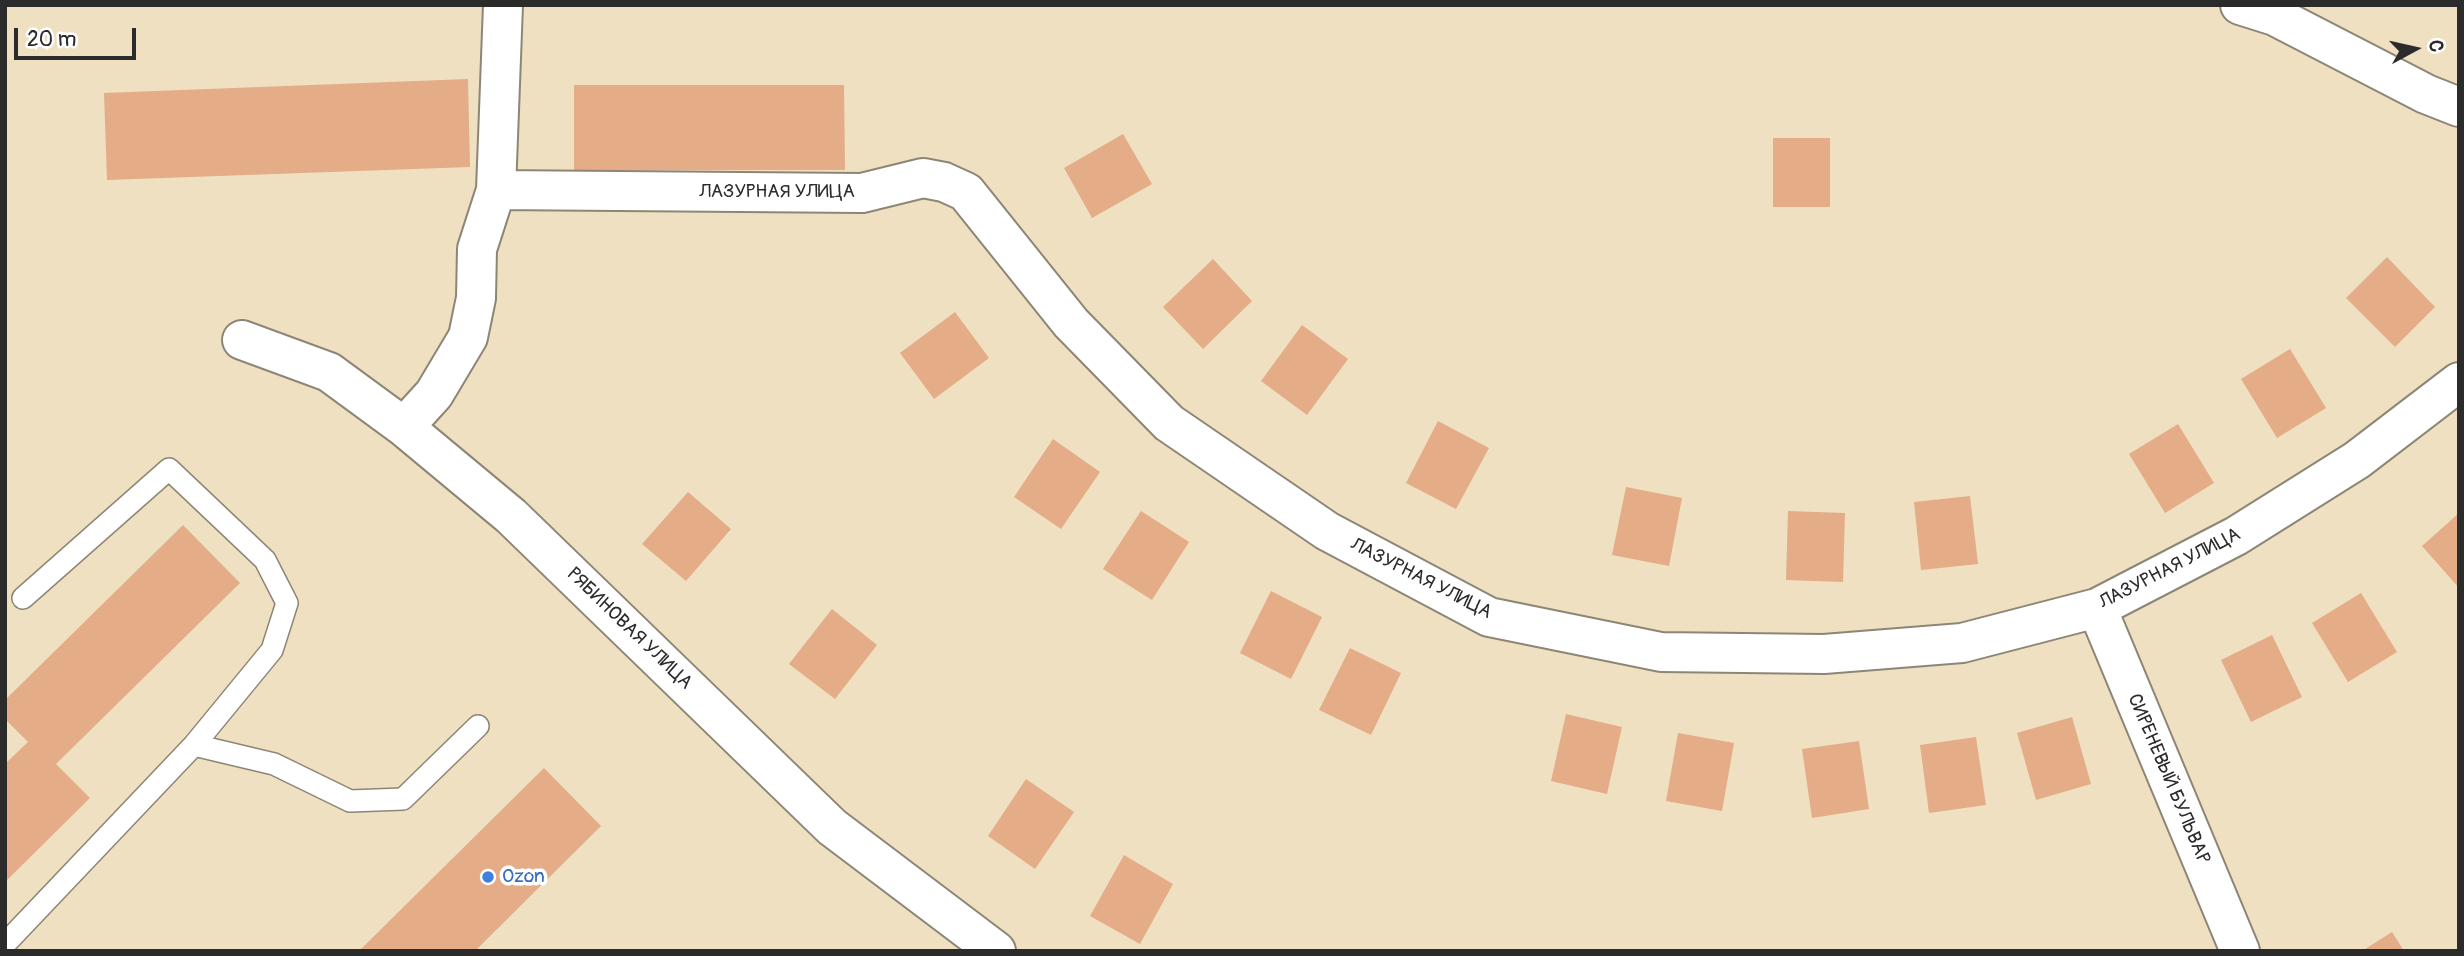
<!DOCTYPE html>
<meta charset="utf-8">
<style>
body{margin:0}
#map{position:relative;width:2464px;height:956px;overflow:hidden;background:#efe0c1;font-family:Pangolin,sans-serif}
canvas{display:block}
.frame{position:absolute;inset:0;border:7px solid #2b2b2b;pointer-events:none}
.north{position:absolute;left:2380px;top:14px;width:70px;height:70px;-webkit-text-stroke:5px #fff;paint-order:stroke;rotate:82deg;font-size:19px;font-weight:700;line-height:28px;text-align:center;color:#2b2b2b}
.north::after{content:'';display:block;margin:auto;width:24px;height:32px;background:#2b2b2b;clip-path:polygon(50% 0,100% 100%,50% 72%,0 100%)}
.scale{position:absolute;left:14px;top:28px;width:122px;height:32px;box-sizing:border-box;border:4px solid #2b2b2b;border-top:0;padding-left:9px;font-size:21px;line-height:24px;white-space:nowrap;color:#2b2b2b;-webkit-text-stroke:5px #fff;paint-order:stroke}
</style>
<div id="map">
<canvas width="2464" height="956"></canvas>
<div class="frame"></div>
<div class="north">С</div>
<div class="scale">20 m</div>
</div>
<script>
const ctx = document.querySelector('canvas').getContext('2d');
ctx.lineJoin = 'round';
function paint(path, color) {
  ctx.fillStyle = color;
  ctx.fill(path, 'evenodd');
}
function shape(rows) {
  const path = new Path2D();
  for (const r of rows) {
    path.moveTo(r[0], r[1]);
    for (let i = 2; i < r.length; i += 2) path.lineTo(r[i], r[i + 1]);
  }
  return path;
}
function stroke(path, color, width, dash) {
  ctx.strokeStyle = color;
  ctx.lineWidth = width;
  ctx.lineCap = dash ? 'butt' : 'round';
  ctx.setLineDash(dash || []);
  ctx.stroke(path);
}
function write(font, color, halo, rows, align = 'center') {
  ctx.font = font + ' Pangolin,sans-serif';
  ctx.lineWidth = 7;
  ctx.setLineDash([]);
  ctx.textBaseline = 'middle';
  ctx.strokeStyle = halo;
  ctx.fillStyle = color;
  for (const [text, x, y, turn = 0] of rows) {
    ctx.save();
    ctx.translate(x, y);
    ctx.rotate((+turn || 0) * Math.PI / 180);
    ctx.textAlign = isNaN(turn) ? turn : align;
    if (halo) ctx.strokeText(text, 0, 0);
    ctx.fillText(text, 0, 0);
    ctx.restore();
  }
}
paint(shape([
 [468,79,470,167,107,180,104,93],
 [574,85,844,85,845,170,574,170],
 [1123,134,1152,184,1092,218,1064,168],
 [1773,138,1830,138,1830,207,1773,207],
 [2387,257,2435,307,2395,347,2346,298],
 [1213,259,1252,301,1203,349,1163,307],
 [955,312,989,358,934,399,900,353],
 [1302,325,1348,359,1307,415,1261,381],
 [2290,349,2326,408,2277,438,2241,379],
 [1438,421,1489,448,1456,509,1406,483],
 [2178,424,2214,483,2165,513,2129,454],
 [1053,439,1100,472,1061,529,1014,497],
 [1626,487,1682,498,1669,566,1612,555],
 [688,492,731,529,686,581,642,544],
 [1970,496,1978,564,1921,570,1914,502],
 [1141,511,1189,542,1152,600,1103,569],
 [1788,511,1845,513,1843,582,1786,580],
 [2459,513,2459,588,2422,546],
 [183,525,240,583,56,764,90,798,5,882,5,764,28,742,5,719,5,700],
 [1271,591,1322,617,1291,679,1240,653],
 [2361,593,2397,652,2348,682,2312,623],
 [832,609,877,645,835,699,789,664],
 [2272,635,2302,697,2251,722,2221,660],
 [1350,648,1401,673,1371,735,1319,710],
 [1566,714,1622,727,1607,794,1551,781],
 [2072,717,2091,784,2036,800,2017,733],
 [1678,733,1734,743,1722,811,1666,801],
 [1976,737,1986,805,1929,813,1920,745],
 [1859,741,1869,809,1812,818,1802,749],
 [544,768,601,826,475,951,359,951],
 [1026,779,1074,812,1035,869,988,836],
 [1124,855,1173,884,1140,944,1090,916],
 [2392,932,2404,951,2362,951]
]), '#e4ac87');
const lane = shape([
 [194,745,274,764,350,801,403,799,478,726],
 [5,944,194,745,272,650,287,603,265,560,169,469,23,598]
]);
const street = shape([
 [2240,5,2275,16,2426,94,2459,107],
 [496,190,862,193,923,178,944,182,966,192,1071,323,1169,423,1327,531,1489,617,1661,652,1824,654,1962,643,2097,608,2236,536,2357,460,2459,382],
 [242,340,329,372,404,427,511,516,832,827,996,951],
 [404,427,434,394,468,337,476,298,477,249,496,190,503,5],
 [2097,608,2240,951]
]);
stroke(lane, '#8d8676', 24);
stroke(street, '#8d8676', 42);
stroke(lane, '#fff', 21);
stroke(street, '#fff', 38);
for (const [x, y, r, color] of [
 [488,877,7,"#3f7fe0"]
]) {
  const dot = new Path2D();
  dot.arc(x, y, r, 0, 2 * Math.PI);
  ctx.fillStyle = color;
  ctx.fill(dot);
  stroke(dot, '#fff', 2.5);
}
write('19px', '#2b2b2b', '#fff', [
 ["ЛАЗУРНАЯ УЛИЦА",777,192],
 ["ЛАЗУРНАЯ УЛИЦА",2170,569,-27],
 ["ЛАЗУРНАЯ УЛИЦА",1421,579,27],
 ["РЯБИНОВАЯ УЛИЦА",629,629,44],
 ["СИРЕНЕВЫЙ БУЛЬВАР",2168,779,67]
]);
write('19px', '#366cbe', '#fff', [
 ["Ozon",502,877]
], 'left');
</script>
